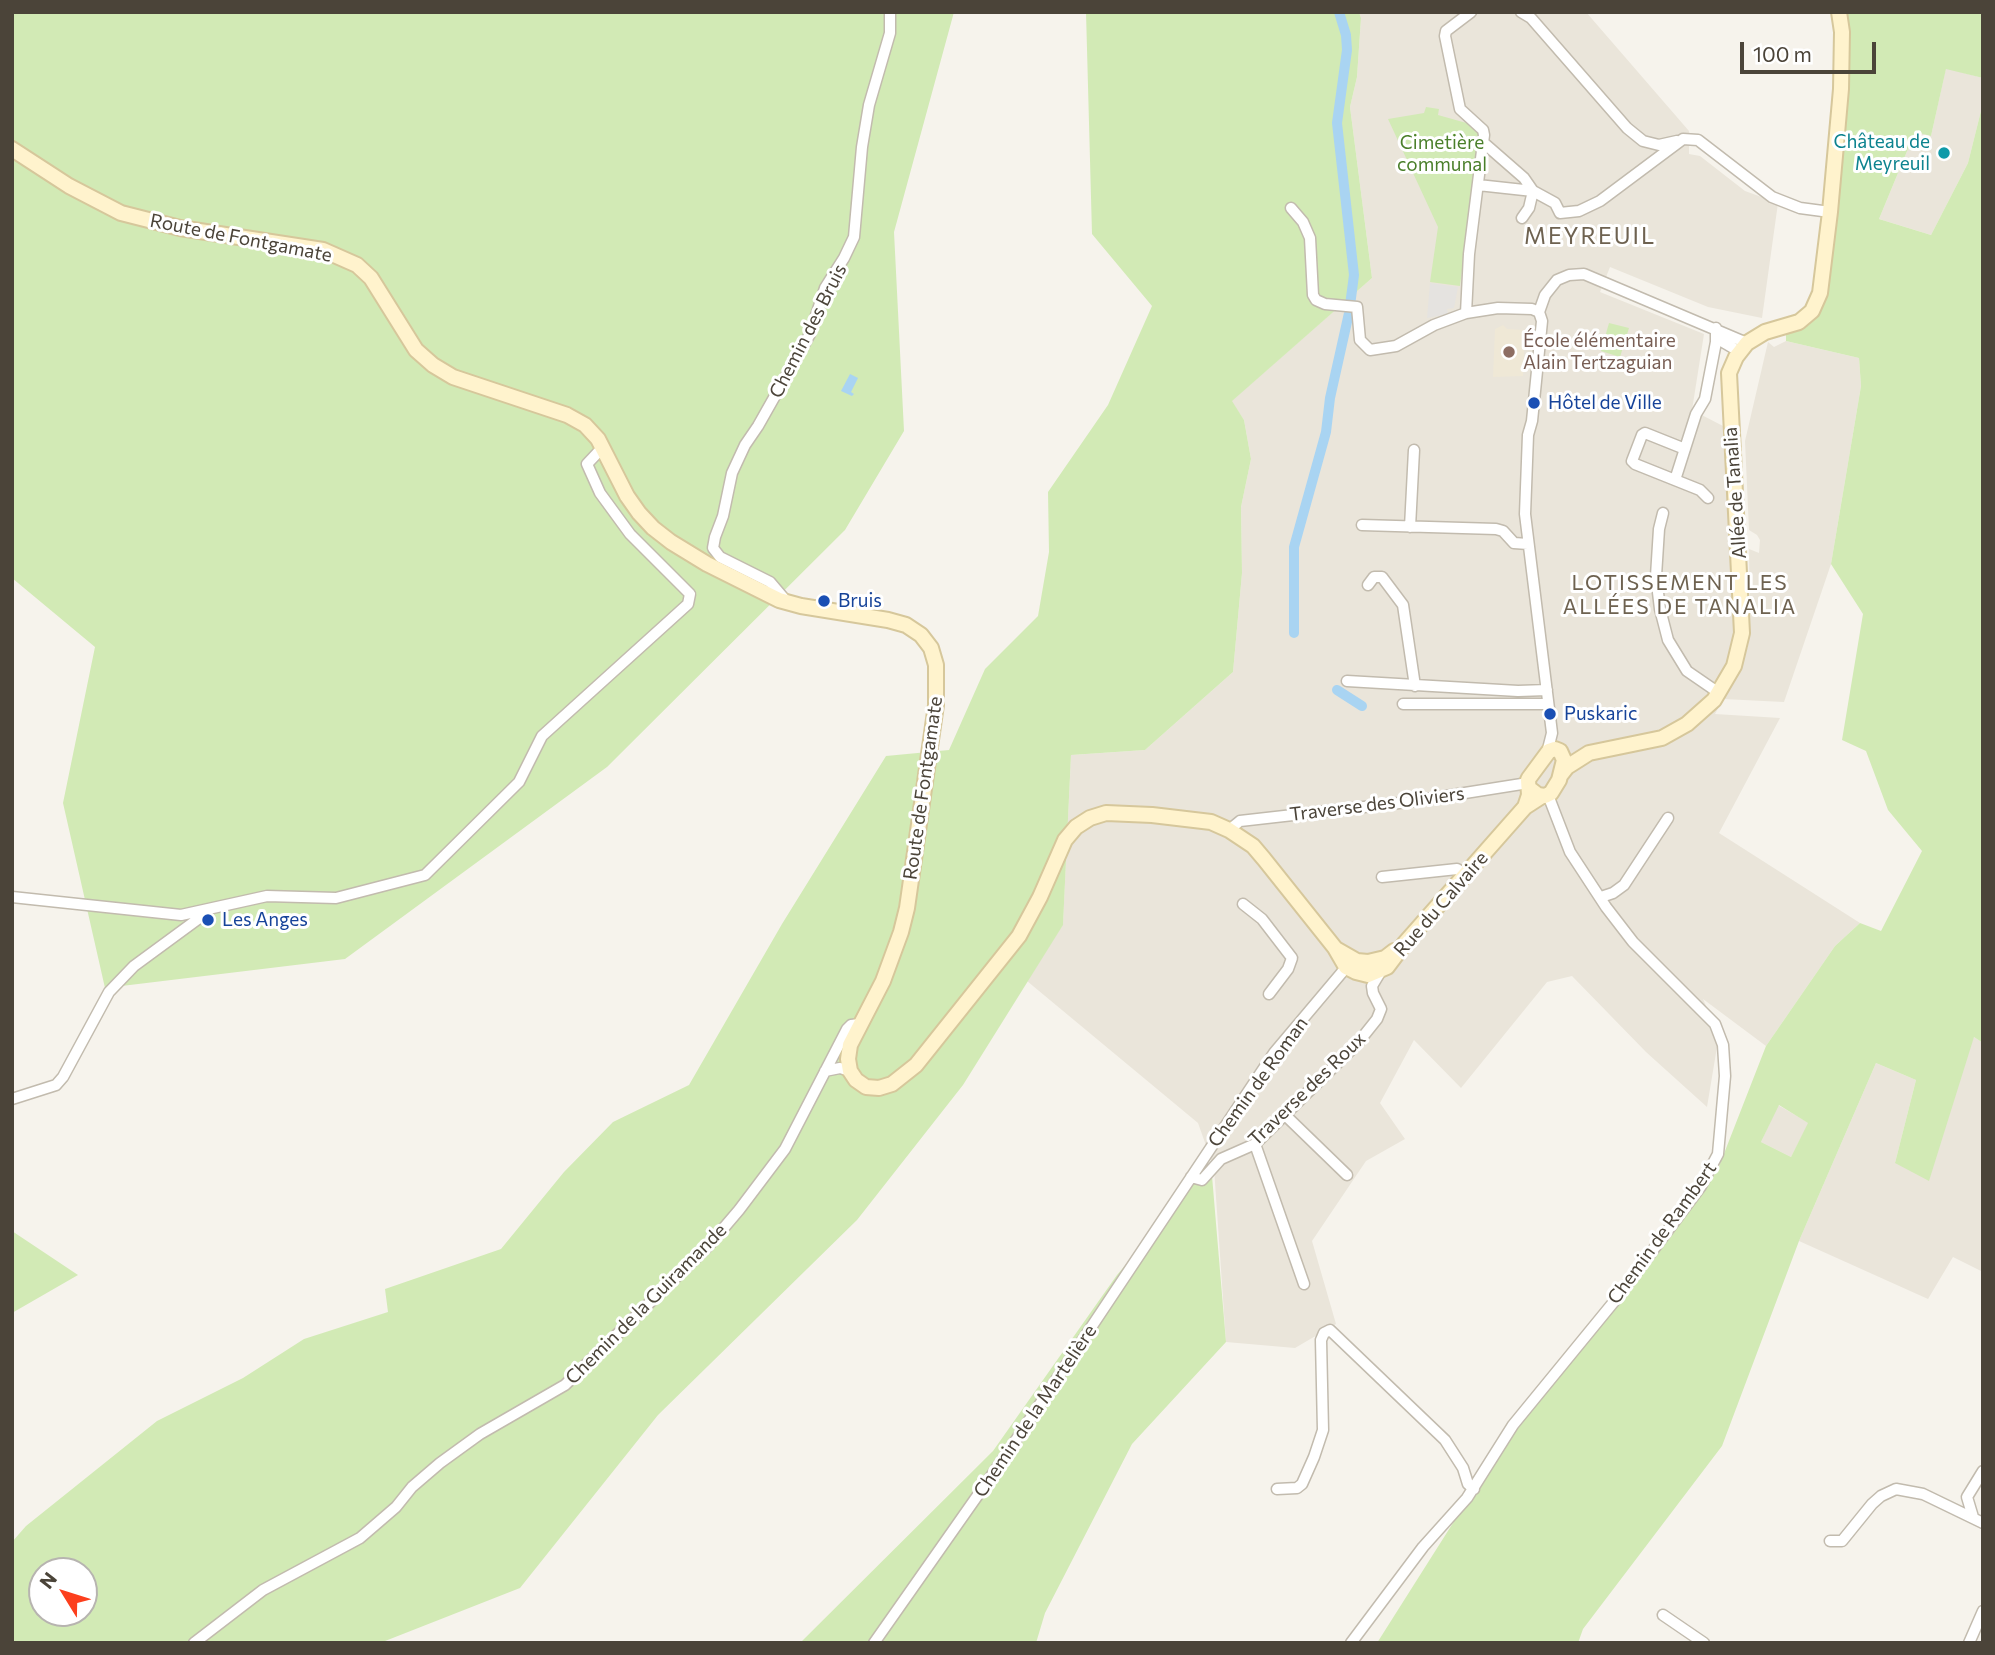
<!DOCTYPE html>
<meta charset="utf-8">
<style>
body{margin:0}
#map{position:relative;width:1995px;height:1655px;overflow:hidden;background:#f6f3ec;font-family:Commissioner,sans-serif}
canvas{display:block}
.frame{position:absolute;inset:0;border:14px solid #4b4439;pointer-events:none}
.north{position:absolute;left:28px;top:1557px;width:70px;height:70px;box-sizing:border-box;background:#fff;border:2px solid #b7b4b0;border-radius:50%;rotate:308deg;font-size:19px;font-weight:700;line-height:28px;text-align:center;color:#4b4439}
.north::after{content:'';display:block;margin:auto;width:24px;height:32px;background:#fc3f1d;clip-path:polygon(50% 0,100% 100%,50% 72%,0 100%)}
.scale{position:absolute;left:1740px;top:42px;width:136px;height:32px;box-sizing:border-box;border:4px solid #4b4439;border-top:0;padding-left:9px;font-size:21px;line-height:24px;white-space:nowrap;color:#4b4439;-webkit-text-stroke:5px #fff;paint-order:stroke}
</style>
<div id="map">
<canvas width="1995" height="1655"></canvas>
<div class="frame"></div>
<div class="north">N</div>
<div class="scale">100 m</div>
</div>
<script>
const ctx = document.querySelector('canvas').getContext('2d');
ctx.lineJoin = 'round';
function paint(path, color) {
  ctx.fillStyle = color;
  ctx.fill(path, 'evenodd');
}
function shape(rows) {
  const path = new Path2D();
  for (const r of rows) {
    path.moveTo(r[0], r[1]);
    for (let i = 2; i < r.length; i += 2) path.lineTo(r[i], r[i + 1]);
  }
  return path;
}
function stroke(path, color, width, dash) {
  ctx.strokeStyle = color;
  ctx.lineWidth = width;
  ctx.lineCap = dash ? 'butt' : 'round';
  ctx.setLineDash(dash || []);
  ctx.stroke(path);
}
function write(font, color, halo, rows, align = 'center') {
  ctx.font = font + ' Commissioner,sans-serif';
  ctx.lineWidth = 6;
  ctx.setLineDash([]);
  ctx.textBaseline = 'middle';
  ctx.strokeStyle = halo;
  ctx.fillStyle = color;
  for (const [text, x, y, turn = 0] of rows) {
    ctx.save();
    ctx.translate(x, y);
    ctx.rotate((+turn || 0) * Math.PI / 180);
    ctx.textAlign = isNaN(turn) ? turn : align;
    if (halo) ctx.strokeText(text, 0, 0);
    ctx.fillText(text, 0, 0);
    ctx.restore();
  }
}
paint(shape([
 [1359,12,1586,12,1689,131,1689,154,1700,156,1745,191,1778,203,1762,318,1708,307,1610,267,1600,292,1704,334,1692,410,1723,426,1735,620,1733,646,1725,666,1739,672,1748,646,1750,626,1749,549,1759,553,1760,540,1757,535,1749,530,1745,441,1768,342,1774,347,1786,341,1859,358,1861,386,1831,564,1784,702,1723,699,1715,714,1780,718,1719,833,1860,923,1835,946,1766,1046,1703,999,1719,1035,1707,1107,1646,1052,1572,976,1547,982,1461,1088,1414,1040,1380,1103,1405,1139,1366,1161,1312,1241,1336,1324,1295,1348,1226,1342,1214,1168,1198,1123,1027,981,1063,924,1071,755,1145,750,1233,672,1242,573,1241,507,1251,459,1244,420,1231,401,1372,278,1350,107,1357,77,1361,18],
 [1946,68,1983,78,1983,103,1968,163,1931,235,1879,219,1915,132,1931,136],
 [1974,1037,1983,1043,1983,1272,1953,1257,1928,1299,1799,1241,1876,1063,1916,1080,1895,1163],
 [1778,1105,1809,1123,1791,1157,1761,1142]
]), '#eae5da');
paint(shape([
 [1503,325,1507,329,1525,330,1523,376,1493,377,1495,329]
]), '#efe8d6');
paint(shape([
 [12,12,954,12,894,232,904,431,845,530,607,767,345,959,105,988,63,803,95,647,12,578],
 [1086,12,1359,12,1361,18,1357,77,1350,107,1372,278,1232,401,1244,420,1251,459,1241,507,1242,573,1233,672,1145,750,1071,755,1063,925,963,1085,857,1220,658,1415,520,1588,380,1643,12,1643,12,1542,26,1526,157,1421,243,1378,304,1339,388,1312,385,1289,501,1249,564,1172,613,1122,689,1085,782,924,886,756,949,750,985,669,1038,616,1049,552,1048,492,1108,405,1152,306,1092,234],
 [42,1571,84,1571,84,1613,42,1613],
 [1846,12,1983,12,1983,78,1946,69,1931,136,1915,132,1879,219,1931,235,1968,163,1983,103,1983,1043,1974,1037,1929,1181,1895,1163,1916,1080,1876,1063,1799,1241,1722,1446,1583,1629,1578,1643,1377,1643,1503,1444,1689,1212,1718,1169,1766,1046,1835,946,1860,923,1881,931,1922,851,1888,810,1866,751,1842,740,1863,614,1831,564,1861,386,1859,358,1786,341,1786,334,1809,325,1825,302,1849,35],
 [1779,1105,1808,1123,1791,1157,1761,1142],
 [1426,107,1439,109,1438,115,1470,124,1480,131,1460,286,1430,282,1438,227,1388,119,1424,113],
 [1609,323,1629,328,1620,357,1601,351],
 [1211,1164,1226,1342,1132,1444,1045,1613,1036,1643,800,1643,993,1451,1117,1275],
 [12,1231,78,1275,12,1313]
]), '#d2eab5');
paint(shape([
 [1430,283,1458,287,1454,308,1447,309,1448,314,1427,318]
]), '#e5e3e0');
paint(shape([
 [850,374,858,378,851,392,854,394,852,396,841,391]
]), '#a9d4f2');
stroke(shape([
 [1294,633,1294,547,1326,432,1330,398,1349,313,1354,275,1337,123,1347,50,1346,35,1339,12],
 [1337,690,1362,706]
]), '#a9d4f2', 10);
const street = shape([
 [1521,12,1531,18,1627,128,1643,141,1659,145,1677,141],
 [1485,144,1524,178,1533,191,1529,208,1522,218],
 [1478,185,1533,191,1555,203,1560,213,1579,211,1600,201,1683,139,1698,140,1772,197,1800,208,1830,212],
 [1291,208,1303,222,1310,238,1313,295,1316,300,1325,304,1357,307,1360,340,1370,350,1396,346,1434,325,1466,313,1498,308,1532,309,1539,312],
 [1539,312,1542,321,1532,421,1528,435,1525,514,1552,733,1547,753],
 [1539,312,1545,295,1557,280,1569,275,1584,274,1747,343],
 [1466,313,1469,254,1484,135,1483,130,1460,109,1445,36,1446,31,1471,12],
 [1716,338,1740,352],
 [1685,449,1645,433,1642,435,1632,461,1635,464,1700,490,1708,498],
 [1675,480,1696,414,1705,399,1716,342,1716,328],
 [1663,513,1659,529,1656,576,1660,609,1668,640,1687,671,1719,693],
 [1362,525,1496,529,1503,531,1514,543,1528,544],
 [1410,527,1414,450],
 [1368,585,1374,577,1382,577,1403,605,1415,686],
 [787,602,770,582,720,557,713,548,715,537,723,516,732,473,745,445,758,426,810,334,825,288,844,258,854,237,862,147,869,105,890,33,890,12],
 [1347,681,1518,691,1547,690],
 [1403,704,1548,704],
 [1229,830,1240,821,1408,802,1528,783],
 [1382,877,1457,869,1466,875],
 [12,897,181,915,267,896,336,898,425,875,519,782,542,736,688,604,690,594,630,534,600,493,587,464,603,447],
 [1601,897,1613,893,1624,885,1668,818],
 [1243,904,1262,919,1292,958,1288,969,1269,994],
 [825,1071,840,1068,850,1071],
 [12,1099,56,1085,63,1077,109,992,134,966,198,919,199,912],
 [1284,1114,1347,1175],
 [1255,1144,1304,1284],
 [1191,1177,1202,1180,1221,1159,1255,1144,1357,1044,1377,1019,1381,1009,1373,993,1372,986,1381,971],
 [1277,1489,1297,1488,1302,1484,1314,1457,1323,1430,1321,1340,1324,1333,1330,1330,1445,1440,1463,1468,1468,1484,1474,1489],
 [1973,1517,1967,1497,1983,1471],
 [1830,1541,1842,1541,1872,1504,1881,1496,1896,1489,1923,1494,1983,1523],
 [1663,1615,1704,1643],
 [194,1643,263,1590,360,1538,396,1507,412,1487,440,1463,480,1434,565,1385,710,1244,739,1210,785,1149,847,1029,851,1025,860,1024],
 [874,1643,1006,1455,1274,1053,1349,964],
 [1351,1643,1423,1547,1467,1498,1513,1425,1617,1298,1701,1186,1718,1154,1725,1076,1723,1045,1715,1024,1633,942,1606,907,1570,852,1548,795],
 [1969,1643,1983,1611]
]);
const secondary = shape([
 [12,149,69,186,121,213,180,228,323,250,357,265,371,278,416,350,433,365,453,377,567,415,585,425,598,439,627,496,639,513,653,528,671,542,707,564,779,600,801,606,888,620,906,625,921,635,931,648,936,665,936,705,907,908,901,932,883,981,850,1045,848,1059,850,1071,856,1080,866,1087,879,1088,892,1084,916,1065,1019,936,1040,897,1065,840,1076,827,1090,818,1106,813,1152,815,1211,822,1229,830,1253,846,1264,859,1335,948,1346,967,1356,972,1368,975,1387,967,1405,943,1525,807,1542,796],
 [1560,776,1567,767,1589,753,1662,738,1687,724,1714,700,1734,666,1742,633,1729,373,1736,357,1747,343,1765,332,1799,322,1812,311,1820,293,1830,212,1841,89,1842,32,1839,12],
 [1525,807,1529,795,1528,780,1529,778,1549,751,1555,749,1560,751,1564,760,1559,780,1551,793,1545,796,1538,795,1529,788],
 [1336,949,1357,961,1368,962,1385,958,1394,951]
]);
stroke(street, '#c2bbae', 13);
stroke(secondary, '#d6c79b', 18);
stroke(street, '#fff', 10);
stroke(secondary, '#fff3cd', 14);
for (const [x, y, r, color] of [
 [1944,153,7,"#0f9aa8"],
 [1509,352,7,"#8d6e63"],
 [1534,403,7,"#1a4fb4"],
 [824,601,7,"#1a4fb4"],
 [1550,714,7,"#1a4fb4"],
 [208,920,7,"#1a4fb4"]
]) {
  const dot = new Path2D();
  dot.arc(x, y, r, 0, 2 * Math.PI);
  ctx.fillStyle = color;
  ctx.fill(dot);
  stroke(dot, '#fff', 2.5);
}
write('19px', '#0d838f', '#fff', [
 ["Château de",1930,142],
 ["Meyreuil",1930,164]
], 'right');
write('19px', '#4a7f2a', '#fff', [
 ["Cimetière",1442,143],
 ["communal",1442,165]
]);
write('19px', '#4b4439', '#fff', [
 ["Route de Fontgamate",241,238,11],
 ["Chemin des Bruis",808,331,-63],
 ["Allée de Tanalia",1735,493,-94],
 ["Route de Fontgamate",923,788,-82],
 ["Traverse des Oliviers",1377,804,-7],
 ["Rue du Calvaire",1441,904,-49],
 ["Chemin de Roman",1258,1082,-54],
 ["Traverse des Roux",1307,1089,-44],
 ["Chemin de Rambert",1662,1233,-54],
 ["Chemin de la Guiramande",646,1304,-45],
 ["Chemin de la Martelière",1035,1411,-56]
]);
write('19px', '#785e54', '#fff', [
 ["École élémentaire",1523,341],
 ["Alain Tertzaguian",1523,363]
], 'left');
write('19px', '#164399', '#fff', [
 ["Hôtel de Ville",1548,403],
 ["Bruis",838,601],
 ["Puskaric",1564,714],
 ["Les Anges",222,920]
], 'left');
ctx.letterSpacing = '2px';
write('21px', '#6e6250', '#fff', [
 ["LOTISSEMENT LES",1680,583],
 ["ALLÉES DE TANALIA",1680,607]
]);
ctx.letterSpacing = '0px';
ctx.letterSpacing = '2px';
write('23px', '#6e6250', '#fff', [
 ["MEYREUIL",1590,236]
]);
ctx.letterSpacing = '0px';
</script>
